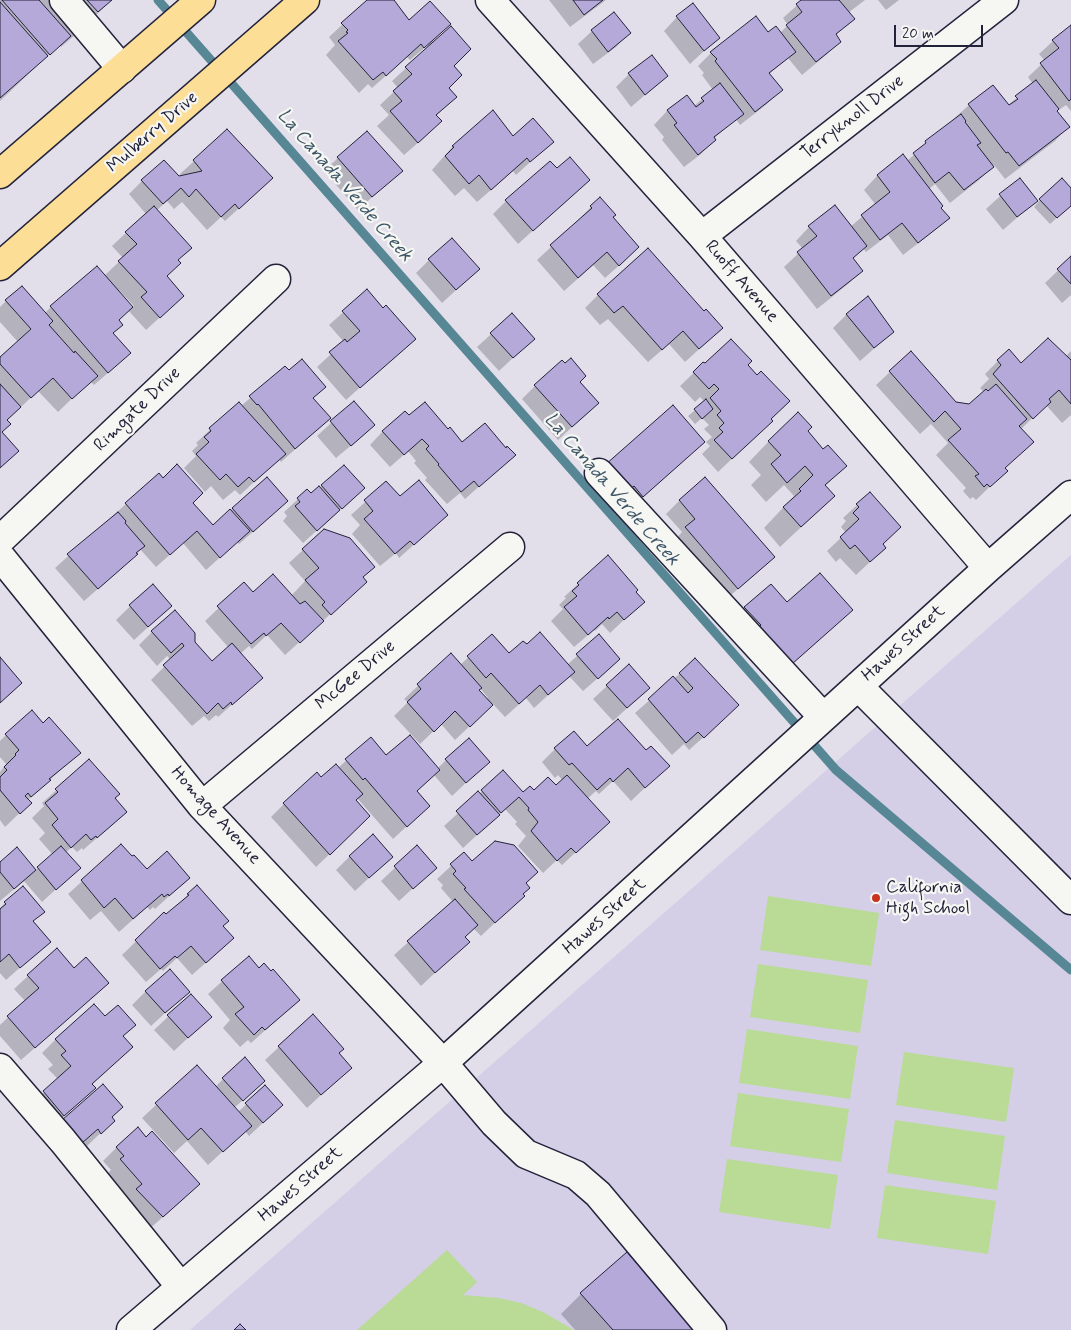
<!DOCTYPE html>
<style>
body{margin:0}
#map{position:relative;width:1071px;height:1330px;overflow:hidden;background:#e2dfeb;font-family:Mynerve,sans-serif}
canvas{display:block}
.scale{position:absolute;left:894px;top:25px;width:89px;height:22px;box-sizing:border-box;border:2px solid #22223b;border-top:0;padding-left:6px;font-size:15px;line-height:18px;white-space:nowrap;color:#22223b;-webkit-text-stroke:4px #f6f6f2;paint-order:stroke}
</style>
<div id="map">
<canvas width="1071" height="1330"></canvas>
<div class="scale">20 m</div>
</div>
<script>
const ctx = document.querySelector('canvas').getContext('2d');
ctx.lineJoin = 'round';
function paint(path, color) {
  ctx.fillStyle = color;
  ctx.fill(path, 'evenodd');
}
function shape(rows) {
  const path = new Path2D();
  for (const r of rows) {
    path.moveTo(r[0], r[1]);
    for (let i = 2; i < r.length; i += 2) path.lineTo(r[i], r[i + 1]);
  }
  return path;
}
function stroke(path, color, width, dash) {
  ctx.strokeStyle = color;
  ctx.lineWidth = width;
  ctx.lineCap = dash ? 'butt' : 'round';
  ctx.setLineDash(dash || []);
  ctx.stroke(path);
}
function write(font, color, halo, rows, align = 'center') {
  ctx.font = font + ' Mynerve,sans-serif';
  ctx.lineWidth = 4.5;
  ctx.setLineDash([]);
  ctx.textBaseline = 'middle';
  ctx.strokeStyle = halo;
  ctx.fillStyle = color;
  for (const [text, x, y, turn = 0] of rows) {
    ctx.save();
    ctx.translate(x, y);
    ctx.rotate((+turn || 0) * Math.PI / 180);
    ctx.textAlign = isNaN(turn) ? turn : align;
    if (halo) ctx.strokeText(text, 0, 0);
    ctx.fillText(text, 0, 0);
    ctx.restore();
  }
}
paint(shape([
 [1071,555,1071,1330,190,1330,448,1103]
]), '#d4cfe6');
paint(shape([
 [768,896,879,913,871,966,760,950],
 [758,964,868,980,860,1033,750,1017],
 [747,1029,858,1046,850,1099,739,1083],
 [904,1052,1014,1068,1006,1122,896,1105],
 [738,1093,849,1109,841,1162,730,1146],
 [895,1120,1005,1136,997,1190,887,1173],
 [727,1159,838,1175,830,1229,719,1212],
 [885,1185,996,1201,988,1254,877,1238],
 [447,1250,477,1282,463,1295,499,1298,521,1303,543,1312,574,1330,357,1330]
]), '#b9db95');
paint(shape([
 [0,0,111,0,82,29,61,47,59,45,0,101],
 [369,0,392,0,409,21,449,24,433,41,453,66,448,88,455,97,436,116,427,135,404,155,377,126,389,115,380,105,398,88,392,81,429,47,428,45,410,60,407,57,372,88,368,84,359,93,326,55,335,45,329,37],
 [549,0,606,0,570,27],
 [803,0,865,0,848,13,853,19,835,36,840,41,826,55,802,75,788,58,768,75,781,90,767,104,740,125,736,119,713,139,714,140,701,154,684,167,662,140,664,137,654,125,667,111,687,97,694,106,713,90,702,75,704,73,698,66,711,53,768,34,780,33,788,25,783,18],
 [878,0,899,0,886,10],
 [677,17,718,38,690,64,664,31],
 [1071,27,1071,111,1066,105,1056,112,1068,127,1055,141,1005,179,994,165,979,180,950,203,935,184,929,189,948,218,934,231,903,255,888,235,866,252,863,248,853,259,862,271,848,284,817,309,784,267,803,249,796,241,809,227,850,227,876,205,864,190,877,176,903,156,907,161,969,105,993,87,1007,106,1033,84,1028,77,1045,61,1039,54,1053,41],
 [592,31,629,33,616,47,593,64,578,44],
 [629,74,667,76,631,107,616,87],
 [227,131,272,178,225,221,221,217,207,230,182,202,174,209,167,201,156,211,177,261,166,277,169,309,146,330,128,310,118,321,112,333,116,366,94,385,90,381,58,412,38,391,6,421,1,432,17,451,0,468,0,359,18,342,0,322,0,307,6,301,45,313,51,307,104,276,123,258,112,246,146,214,129,194,142,181,182,177,180,174],
 [119,290,134,306,132,308,117,291],
 [513,138,552,142,516,175,513,171,477,202,464,188,455,196,432,170,453,146],
 [338,158,401,171,358,210,324,171],
 [557,170,589,180,518,244,493,214,506,201],
 [1019,179,1036,201,1003,230,986,209],
 [1071,190,1071,205,1050,224,1034,207,1040,200],
 [591,207,612,218,624,261,605,278,593,265,564,291,537,260,579,221,578,220],
 [1071,258,1071,295,1062,303,1045,283],
 [429,260,465,282,442,303,416,273],
 [367,291,383,310,414,339,346,400,317,367,344,342,329,325],
 [598,295,708,341,685,362,669,344,648,362,608,319,600,325,585,308],
 [868,298,893,332,860,361,833,328,846,315],
 [512,315,533,339,499,371,477,347],
 [1071,351,1071,415,1062,423,1046,405,1021,429,1004,469,1006,471,976,500,973,497,970,499,963,491,966,488,936,455,948,443,931,424,920,434,876,385,890,372,955,403,969,406,984,392,980,388,989,379,985,374,998,361,1021,365,1066,356],
 [703,364,746,365,770,419,758,434,718,472,702,454,710,446,706,442,712,437,704,429,709,425,702,418,695,424,688,416,705,402,700,397,695,402,680,386],
 [565,365,579,382,584,416,558,440,522,399,535,386],
 [285,368,289,372,324,387,312,399,330,418,281,462,279,459,240,495,235,490,223,500,211,486,205,492,184,468,196,456,192,451,198,445,196,443,239,403,241,406],
 [354,402,360,438,336,458,317,436],
 [673,406,690,455,629,509,619,498],
 [409,417,448,431,462,444,506,449,514,455,465,499,460,493,447,504,425,480,427,478,414,463,416,461,408,451,390,467,370,445,383,431],
 [806,431,823,450,845,466,825,486,834,496,780,547,764,528,794,496,784,485,766,502,751,485,761,475,749,462,769,441],
 [344,466,364,488,303,543,283,521,287,516,284,512,307,491,311,495],
 [158,475,192,503,212,526,267,479,272,515,239,544,237,542,206,570,183,543,156,567,140,549,122,568,84,601,55,568],
 [386,483,400,498,447,515,399,558,396,553,380,566,352,534,360,525,351,515],
 [869,494,881,545,871,561,856,575,840,558,836,562,827,551,846,533,841,527,846,521,843,518],
 [679,501,760,570,724,601,673,542,682,532,666,514],
 [303,550,362,578,366,582,285,655,267,635,252,649,249,646,240,654,247,691,218,717,216,715,209,721,204,716,192,726,151,680,171,660,167,656,157,666,139,645,152,632,194,643,212,663,229,648,205,621,244,584,253,593,291,596,305,581,289,563],
 [578,584,634,592,643,602,610,633,602,624,595,631,594,630,574,647,551,621,563,609,559,605,566,598,564,597],
 [152,585,157,619,134,640,116,620],
 [787,604,851,610,778,677,732,621,745,608],
 [492,636,509,655,567,665,599,636,605,672,583,691,569,676,534,708,526,698,505,717,493,704,455,740,441,724,420,744,394,716,408,702,404,699,451,655,460,665],
 [480,688,488,698,486,699,478,690],
 [695,660,724,719,689,750,684,744,672,755,635,713],
 [607,686,635,701,613,721,593,699],
 [43,724,79,753,28,800,30,803,5,827,0,820,0,772,6,764,0,757,0,741,6,735],
 [411,735,409,736,437,769,446,760,488,762,452,796,434,775,416,792,429,806,393,839,357,798,354,800,355,830,316,867,271,817,284,804,338,768,370,739,386,757],
 [587,747,646,752,668,766,631,801,613,781,599,794,596,791,587,799,594,835,562,865,557,860,543,873,518,846,526,836,515,824,517,822,505,809,463,848,444,826,503,772,523,794,556,787,563,781,558,775,555,778,542,762,555,749],
 [89,761,114,798,112,825,83,850,82,848,77,852,72,847,65,853,79,868,42,902,24,881,0,901,0,864,35,871,53,855,39,839,45,833,32,818,44,806,42,803],
 [121,846,147,871,189,878,155,909,153,907,150,910,147,907,119,932,101,911,90,920,68,894],
 [417,847,435,868,399,901,381,881],
 [464,854,472,863,525,884,522,895,523,896,481,936,473,928,464,937,468,942,421,986,394,955,453,902,441,888,443,885,437,879],
 [350,856,391,857,355,891,336,870],
 [197,886,222,926,219,951,192,975,177,958,163,971,161,969,146,982,122,955,164,914,166,916],
 [5,903,43,911,32,922,49,942,6,980,0,973,0,908],
 [248,958,259,970,299,1000,251,1043,248,1040,240,1047,223,1028,230,1020,208,994],
 [74,970,94,996,21,1060,0,1036,0,1025,25,1001,14,989,28,976],
 [146,991,188,992,151,1026,132,1005],
 [191,995,210,1017,174,1051,154,1030],
 [105,1018,135,1025,122,1037,132,1047,91,1085,95,1088,81,1101,50,1129,30,1106,58,1079,48,1069,53,1065,42,1053,56,1039],
 [279,1047,338,1053,350,1068,307,1108,265,1060],
 [244,1059,250,1094,234,1108,238,1112,265,1087,268,1118,249,1136,245,1131,208,1165,187,1141,174,1153,142,1118,197,1067,215,1087],
 [111,1117,113,1121,87,1146,84,1142,68,1155],
 [117,1147,185,1198,148,1230,124,1203,129,1198,108,1173,111,1170,103,1161],
 [581,1294,694,1330,575,1330,561,1314]
]), '#0003');
stroke(shape([
 [158,0,836,770,1071,970]
]), '#578795', 9);
const building = shape([
 [2,0,39,0,71,36,50,55,2,0],
 [87,0,112,0,98,12,87,0],
 [367,0,394,0,409,20,430,1,451,24,424,48,421,44,386,76,383,72,373,80,338,41,348,33,346,32,348,30,341,23,367,0],
 [573,0,603,0,584,15,573,0],
 [801,0,839,0,855,19,836,34,841,42,816,62,786,25,802,12,796,4,801,0],
 [0,2,48,56,0,98,0,2],
 [693,3,720,38,704,51,676,16,693,3],
 [614,12,631,33,608,52,591,30,614,12],
 [756,16,768,32,776,26,796,52,769,73,783,90,755,112,715,61,717,59,710,52,756,16],
 [1071,25,1071,99,1069,101,1040,63,1059,48,1052,40,1071,25],
 [451,26,471,49,454,66,462,75,449,88,457,97,436,115,442,121,418,143,390,111,402,101,393,91,412,74,405,67,451,26],
 [652,55,668,76,645,95,628,73,652,55],
 [1036,80,1059,109,1057,111,1070,127,1019,166,1008,152,1006,153,968,104,993,85,1009,105,1018,99,1015,96,1036,80],
 [720,83,744,114,714,137,716,140,698,155,674,125,677,123,667,110,687,95,696,107,704,101,701,98,720,83],
 [493,110,513,136,533,118,554,142,530,162,527,158,491,190,479,175,469,184,445,156,454,147,452,146,493,110],
 [961,114,966,121,965,122,981,143,977,145,994,167,964,190,949,172,935,183,913,153,926,143,925,141,961,114],
 [227,129,273,178,239,209,235,204,221,217,196,189,189,197,181,188,163,204,141,180,164,160,179,176,202,171,193,160,227,129],
 [367,131,403,171,372,197,337,157,367,131],
 [903,154,943,206,941,208,950,218,918,243,902,223,880,240,861,215,890,192,877,175,903,154],
 [570,157,590,180,533,231,505,200,550,161,557,168,570,157],
 [1020,178,1038,201,1017,217,999,194,1020,178],
 [1062,178,1071,188,1071,206,1057,218,1039,199,1062,178],
 [600,197,616,215,613,217,639,247,619,266,607,252,578,278,550,245,592,208,590,206,600,197],
 [835,205,867,246,853,258,863,271,831,296,797,252,817,236,808,226,835,205],
 [154,206,192,248,178,260,181,263,167,276,184,296,160,318,141,297,147,292,118,261,137,244,125,232,154,206],
 [452,238,480,269,456,290,428,259,452,238],
 [648,248,704,311,706,309,723,328,699,349,683,331,662,350,623,306,614,313,597,294,648,248],
 [1071,256,1071,284,1057,269,1071,256],
 [97,266,133,307,119,320,123,325,113,333,131,353,108,373,50,306,97,266],
 [22,286,53,321,49,325,74,353,75,351,98,376,72,399,53,378,31,398,0,364,0,357,31,329,5,300,22,286],
 [367,289,383,308,386,305,416,339,360,388,329,352,345,339,347,342,360,331,342,311,367,289],
 [868,296,894,332,874,348,846,314,868,296],
 [512,313,535,339,513,358,490,333,512,313],
 [1048,338,1071,360,1071,404,1059,390,1049,399,1051,402,1033,419,993,374,1001,365,997,360,1009,349,1021,363,1048,338],
 [731,339,752,361,748,365,757,375,761,371,790,401,771,419,773,421,732,459,714,440,723,432,719,428,724,423,717,415,721,411,710,398,719,389,714,384,709,389,693,372,703,362,705,363,731,339],
 [911,351,956,402,969,404,986,389,988,391,996,384,1027,419,1019,426,1034,442,1005,468,1008,471,990,487,987,484,984,487,975,476,979,474,948,440,961,429,945,411,934,422,889,371,911,351],
 [571,358,586,376,580,382,599,403,572,427,534,385,562,360,565,363,571,358],
 [302,359,326,387,313,398,331,418,295,449,258,404,257,405,249,396,285,366,289,370,302,359],
 [0,384,21,407,7,420,11,424,2,432,19,451,0,468,0,384],
 [706,399,713,409,702,419,694,409,706,399],
 [354,401,375,425,351,446,330,421,354,401],
 [239,402,286,454,254,482,249,477,238,487,226,474,220,480,196,454,209,442,204,437,211,431,209,428,239,402],
 [425,402,448,429,450,427,462,442,485,423,506,448,507,446,516,455,479,487,474,481,461,492,438,465,439,464,426,449,429,446,422,439,404,455,382,431,405,411,409,415,425,402],
 [673,405,705,442,643,497,634,486,628,491,605,465,673,405],
 [798,412,812,427,808,431,823,449,828,445,847,466,825,485,835,496,801,527,783,507,801,491,799,489,813,475,805,466,787,483,771,464,781,455,768,441,798,412],
 [177,464,203,493,193,503,213,525,230,509,250,531,220,558,197,531,170,555,125,503,159,473,163,478,177,464],
 [344,465,365,488,342,509,321,485,344,465],
 [267,477,288,501,253,532,232,508,267,477],
 [705,477,775,557,738,589,685,527,695,519,679,500,705,477],
 [419,480,448,515,414,545,410,541,395,554,364,519,373,511,364,500,386,481,400,496,419,480],
 [319,486,340,510,317,531,295,506,300,502,297,498,307,489,311,493,319,486],
 [870,492,901,527,883,544,886,548,870,562,855,545,850,549,840,537,859,519,853,513,859,507,856,504,870,492],
 [118,512,126,521,125,523,145,546,136,553,138,554,98,589,67,554,118,512],
 [324,529,350,538,375,567,363,577,367,582,331,615,322,605,325,602,305,580,319,568,302,549,324,529],
 [608,555,638,590,636,592,645,602,624,620,617,612,609,619,608,617,588,635,564,607,577,596,572,591,579,585,577,583,608,555],
 [820,573,853,610,792,664,759,627,761,625,744,607,771,584,787,602,820,573],
 [273,574,300,604,305,601,324,621,300,643,281,623,266,636,264,633,251,644,217,606,244,582,253,592,273,574],
 [153,584,172,606,148,627,129,605,153,584],
 [175,610,195,633,195,642,212,661,232,643,263,678,232,705,231,702,223,709,218,703,207,714,163,665,184,646,182,643,171,653,151,631,175,610],
 [540,632,575,672,548,695,540,685,519,704,491,673,486,678,467,656,492,634,509,653,523,641,527,644,540,632],
 [599,634,620,659,598,679,576,654,599,634],
 [451,653,482,688,479,690,493,705,470,727,455,711,434,732,407,702,421,689,417,684,451,653],
 [0,657,22,683,0,703,0,657],
 [695,658,739,705,704,738,698,732,686,743,648,699,673,676,688,693,693,688,679,673,695,658],
 [629,664,650,688,627,708,606,685,629,664],
 [32,710,43,723,49,717,81,753,49,779,51,780,31,797,28,793,25,796,32,803,20,814,0,790,0,777,7,770,4,767,16,755,15,754,19,750,5,734,32,710],
 [618,719,646,750,651,746,670,766,645,788,628,768,613,782,610,778,597,790,572,763,569,765,554,748,574,731,587,746,618,719],
 [410,735,440,770,417,791,430,806,407,827,365,778,363,780,345,759,371,737,386,755,410,735],
 [469,738,490,762,466,783,445,759,469,738],
 [89,759,120,794,115,798,127,812,97,838,96,836,91,840,86,834,71,848,52,825,58,819,45,803,58,792,55,789,89,759],
 [336,764,363,794,356,800,370,816,330,855,283,803,317,772,321,777,336,764],
 [503,770,523,792,530,786,534,790,548,777,556,785,567,775,610,822,576,853,571,848,557,861,531,831,538,822,528,810,529,808,519,797,501,813,481,790,503,770],
 [478,791,500,815,477,835,456,811,478,791],
 [373,834,393,857,369,878,349,856,373,834],
 [495,841,514,845,538,872,526,883,530,888,523,894,525,896,495,923,464,889,466,888,453,874,456,871,450,864,464,852,472,861,495,841],
 [121,844,132,856,134,855,147,869,167,851,190,878,169,896,168,894,164,897,162,894,133,919,115,898,104,908,81,880,121,844],
 [417,845,437,868,413,889,394,866,417,845],
 [61,846,81,868,56,890,37,867,61,846],
 [17,847,36,870,14,889,0,872,0,862,17,847],
 [197,885,229,921,223,926,234,938,206,963,191,946,177,958,175,956,160,969,135,940,164,912,166,914,189,895,187,894,197,885],
 [23,886,45,912,33,921,51,942,20,968,9,954,0,962,0,909,6,904,4,902,23,886],
 [455,899,478,925,465,937,470,942,435,973,407,941,455,899],
 [57,948,74,968,86,957,109,983,35,1048,7,1016,39,988,27,975,57,948],
 [249,956,259,968,264,963,271,971,273,969,300,1000,265,1030,262,1027,254,1035,235,1014,244,1007,221,980,249,956],
 [170,969,190,992,165,1013,145,991,170,969],
 [191,994,212,1017,188,1038,167,1015,191,994],
 [94,1004,105,1016,118,1005,136,1025,123,1036,133,1047,92,1084,96,1088,64,1116,43,1091,71,1066,61,1055,66,1051,55,1039,94,1004],
 [313,1014,344,1049,339,1053,352,1068,321,1095,278,1046,313,1014],
 [245,1057,265,1081,243,1101,222,1078,245,1057],
 [197,1065,252,1126,223,1152,201,1128,188,1140,155,1103,197,1065],
 [103,1084,123,1107,112,1117,115,1121,101,1134,98,1129,82,1143,62,1120,103,1084],
 [265,1085,283,1105,263,1123,245,1103,265,1085],
 [138,1127,146,1137,152,1131,200,1184,163,1217,136,1189,142,1184,120,1159,124,1156,116,1147,138,1127],
 [627,1252,695,1330,613,1330,580,1293,627,1252],
 [240,1324,246,1330,234,1330,240,1324]
]);
paint(building, '#b5a9da');
stroke(building, '#22223b', 1);
const minor = shape([
 [64,0,122,69],
 [490,0,702,236,988,568],
 [702,236,1004,0],
 [599,473,823,717],
 [0,540,276,279],
 [0,556,202,806,443,1063,494,1123,526,1154,576,1175,598,1194,712,1330],
 [858,686,1071,900],
 [202,806,510,547],
 [0,1068,63,1141,181,1287],
 [131,1330,443,1063,988,568,1071,495]
]);
const major = shape([
 [0,174,201,0],
 [0,266,305,0]
]);
stroke(minor, '#22223b', 31);
stroke(major, '#22223b', 31);
stroke(minor, '#f6f6f2', 28);
stroke(major, '#fcde96', 28);
for (const [x, y, r, color] of [
 [876,898,5,"#c8321e"]
]) {
  const dot = new Path2D();
  dot.arc(x, y, r, 0, 2 * Math.PI);
  ctx.fillStyle = color;
  ctx.fill(dot);
  stroke(dot, '#f6f6f2', 2);
}
write('18px', '#22223b', '#f6f6f2', [
 ["Terryknoll Drive",853,118,-38],
 ["Mulberry Drive",153,133,-41],
 ["Ruoff Avenue",741,282,49],
 ["Rimgate Drive",138,410,-44],
 ["Hawes Street",904,644,-42],
 ["McGee Drive",356,676,-40],
 ["Homage Avenue",215,816,48],
 ["Hawes Street",605,917,-42],
 ["Hawes Street",301,1185,-41]
]);
write('18px', '#22223b', '#f6f6f2', [
 ["California",886,888],
 ["High School",886,909]
], 'left');
write('italic 19px', '#3c5568', '#f6f6f2', [
 ["La Canada Verde Creek",344,186,49],
 ["La Canada Verde Creek",611,490,49]
]);
</script>
